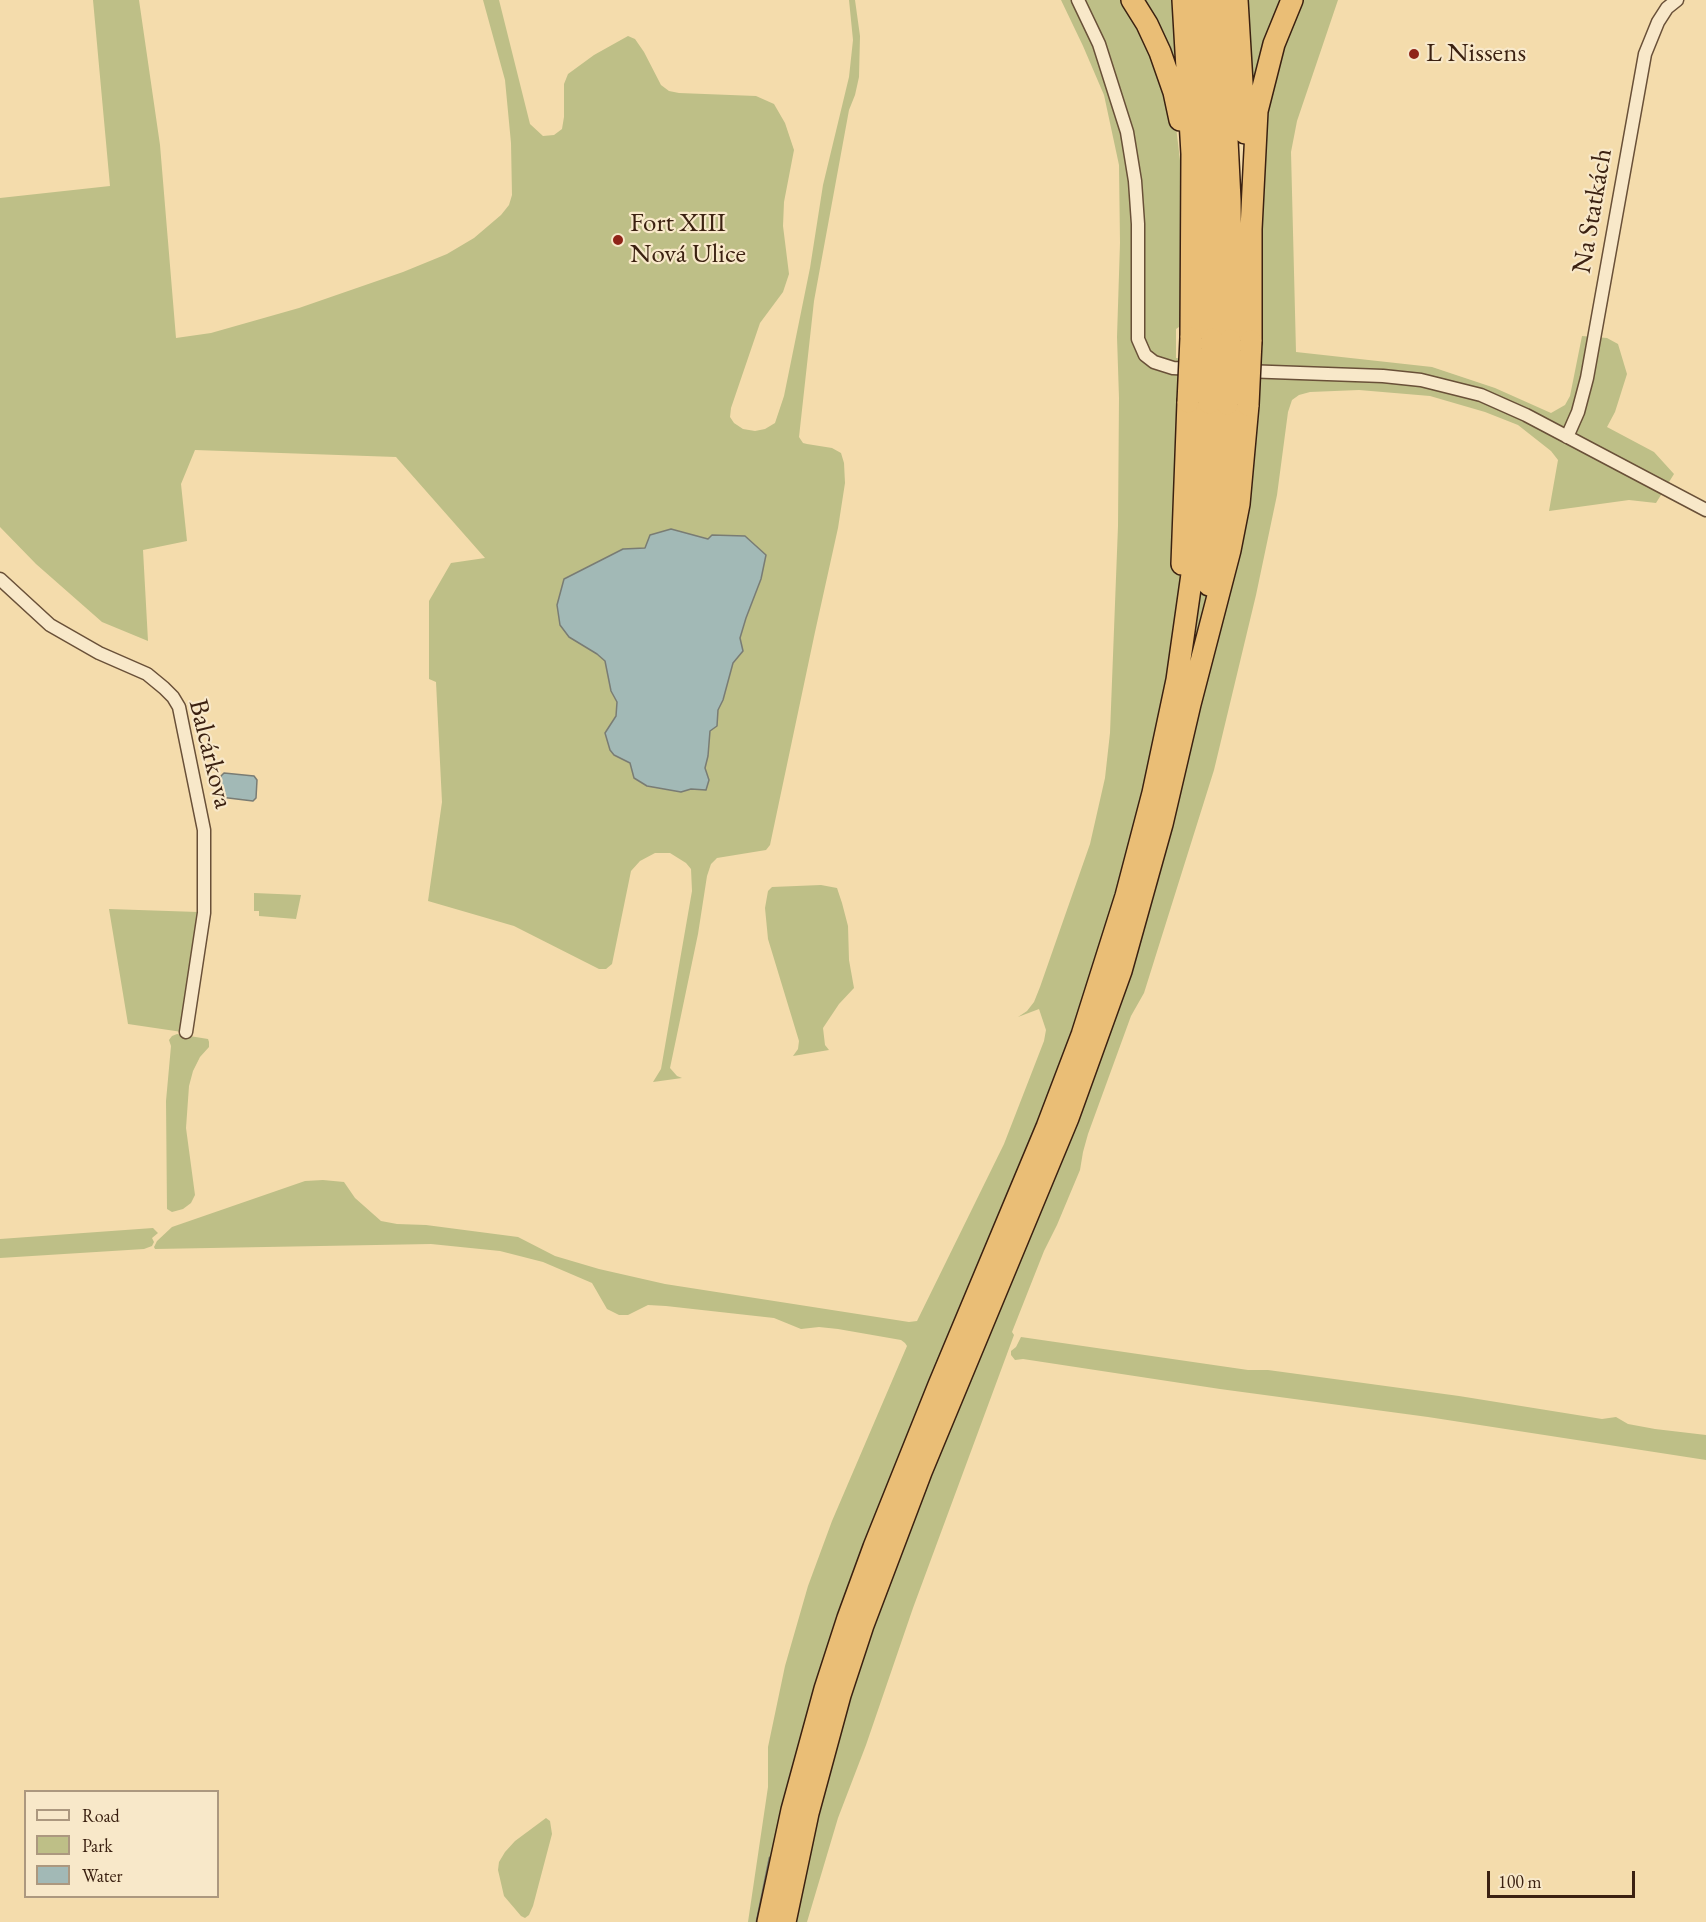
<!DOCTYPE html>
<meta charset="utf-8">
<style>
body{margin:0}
#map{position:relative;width:1706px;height:1922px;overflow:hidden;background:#f4dcac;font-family:"EB Garamond",serif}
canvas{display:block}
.legend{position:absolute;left:24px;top:1790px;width:195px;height:108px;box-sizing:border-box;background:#f8e8c9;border:2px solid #ac987f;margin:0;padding:8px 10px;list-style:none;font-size:18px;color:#3b2111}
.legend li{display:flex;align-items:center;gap:12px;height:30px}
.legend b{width:30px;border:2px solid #ac987f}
.scale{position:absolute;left:1487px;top:1871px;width:148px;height:27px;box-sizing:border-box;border:3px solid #3b2111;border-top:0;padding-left:8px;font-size:18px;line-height:21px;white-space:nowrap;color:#3b2111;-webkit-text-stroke:4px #f8e8c9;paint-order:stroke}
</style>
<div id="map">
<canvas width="1706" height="1922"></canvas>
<ul class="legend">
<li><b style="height:8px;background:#f8e8c9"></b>Road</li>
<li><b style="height:16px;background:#bebf87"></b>Park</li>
<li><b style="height:16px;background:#a2b9b6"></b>Water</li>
</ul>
<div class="scale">100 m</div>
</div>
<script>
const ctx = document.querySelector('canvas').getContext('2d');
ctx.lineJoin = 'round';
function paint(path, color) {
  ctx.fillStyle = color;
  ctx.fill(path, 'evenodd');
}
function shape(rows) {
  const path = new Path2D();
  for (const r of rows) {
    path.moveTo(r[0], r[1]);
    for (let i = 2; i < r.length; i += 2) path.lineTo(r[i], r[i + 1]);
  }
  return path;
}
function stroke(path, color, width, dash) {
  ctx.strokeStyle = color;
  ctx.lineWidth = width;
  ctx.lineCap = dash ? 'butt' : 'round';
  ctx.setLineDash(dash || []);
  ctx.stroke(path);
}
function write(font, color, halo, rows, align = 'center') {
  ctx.font = font + ' "EB Garamond",serif';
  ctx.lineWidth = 4.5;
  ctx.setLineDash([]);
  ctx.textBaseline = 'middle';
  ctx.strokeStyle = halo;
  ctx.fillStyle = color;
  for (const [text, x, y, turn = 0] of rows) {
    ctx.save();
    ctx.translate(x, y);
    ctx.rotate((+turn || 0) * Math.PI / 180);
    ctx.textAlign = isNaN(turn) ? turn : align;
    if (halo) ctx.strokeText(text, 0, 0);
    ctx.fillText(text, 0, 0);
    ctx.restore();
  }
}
paint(shape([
 [93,0,139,0,160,145,176,338,211,333,299,308,403,272,447,254,474,238,501,215,509,205,512,195,511,143,505,80,483,0,499,0,530,124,543,136,554,135,562,129,564,117,564,84,568,74,594,55,628,36,635,39,644,52,661,85,669,91,679,93,756,96,774,104,785,123,794,150,784,202,783,226,789,274,783,292,760,323,731,408,730,417,734,423,743,429,755,431,765,429,775,423,784,396,810,268,823,185,849,77,853,40,849,0,855,0,860,36,859,77,855,95,849,110,814,301,799,437,803,443,807,444,832,448,841,453,844,463,845,483,838,528,815,632,770,845,766,850,717,858,711,864,707,876,698,934,670,1068,677,1076,682,1078,653,1082,661,1069,692,891,691,869,686,863,670,853,655,853,640,861,631,871,612,964,606,969,599,969,514,926,428,901,442,802,436,682,429,679,429,601,451,563,485,558,396,457,195,450,181,484,187,541,143,550,148,641,102,622,36,564,0,527,0,198,110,186],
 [671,529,708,539,760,550,766,555,761,579,746,618,740,638,743,651,733,663,723,700,718,710,717,726,710,730,708,756,704,768,709,780,681,792,647,786,634,778,630,763,605,733,616,716,617,702,611,691,605,661,597,654,623,549,645,548],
 [1061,0,1125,0,1149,40,1175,118,1182,177,1182,325,1176,329,1176,358,1258,364,1257,155,1270,80,1300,0,1338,0,1297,121,1291,152,1296,352,1432,367,1495,388,1551,413,1565,405,1570,396,1582,336,1607,338,1618,344,1627,374,1615,412,1607,427,1654,452,1674,474,1656,503,1629,500,1549,511,1558,460,1551,451,1518,425,1485,412,1430,396,1359,390,1310,392,1299,395,1292,400,1288,412,1277,495,1256,595,1214,770,1144,993,1131,1016,1088,1134,1083,1152,1080,1170,1057,1225,1044,1251,1012,1332,1014,1335,913,1608,866,1745,838,1818,807,1922,748,1922,768,1787,768,1747,785,1666,808,1586,832,1521,907,1346,905,1343,901,1340,838,1329,819,1327,801,1329,774,1318,666,1306,648,1305,628,1315,619,1315,607,1309,592,1283,543,1262,500,1251,431,1244,155,1249,154,1247,157,1241,172,1227,305,1181,323,1180,344,1182,355,1198,381,1221,397,1224,426,1225,518,1237,555,1256,599,1269,665,1284,909,1322,917,1321,1004,1144,1044,1041,1046,1030,1039,1009,1018,1017,1027,1011,1034,1002,1040,987,1090,844,1105,778,1110,733,1118,526,1119,398,1117,337,1120,243,1119,165,1104,95,1083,46],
 [1143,0,1173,0,1179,73],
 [1248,0,1285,0,1253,84,1250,41],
 [821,885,837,888,842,903,848,926,849,960,854,988,839,1004,823,1028,825,1045,829,1050,793,1056,798,1049,799,1041,768,939,765,908,768,891,772,887],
 [254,893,301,895,296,919,259,916,259,911,254,911],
 [109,909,198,912,182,1032,128,1024],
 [177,1034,208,1039,209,1042,209,1047,200,1057,193,1071,189,1086,186,1128,195,1195,191,1203,183,1209,172,1212,167,1209,166,1101,171,1046,169,1040,172,1036],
 [153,1228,158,1233,152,1238,154,1242,152,1246,144,1249,0,1258,0,1239],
 [1021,1337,1248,1370,1268,1370,1459,1396,1602,1419,1616,1417,1628,1424,1655,1429,1706,1435,1706,1460,1428,1417,1220,1389,1023,1359,1015,1360,1011,1355,1011,1351,1016,1347],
 [546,1818,550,1821,552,1834,533,1906,529,1915,525,1918,521,1916,504,1896,498,1870,499,1862,505,1852,515,1841]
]), '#bebf87');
const water = shape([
 [671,529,708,539,712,535,745,536,766,555,761,579,746,618,740,638,743,651,733,663,723,700,718,710,717,726,710,731,708,756,705,768,709,780,706,790,691,789,681,792,647,786,634,778,630,763,614,755,610,750,605,733,616,716,617,702,611,691,605,661,597,654,569,637,560,625,557,605,564,579,623,549,645,548,650,535,671,529],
 [224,773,254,776,257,780,256,798,253,801,220,797,217,793,221,776,224,773]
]);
paint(water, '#a2b9b6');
stroke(water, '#797c74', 1.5);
stroke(shape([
 [757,1922,770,1858]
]), '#797c74', 3);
const minor = shape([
 [1078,0,1099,44,1127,132,1135,181,1138,224,1138,339,1145,355,1154,362,1173,368,1194,369],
 [1244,371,1383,376,1421,380,1481,395,1526,415,1706,510],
 [1567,437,1578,412,1587,378,1645,54,1658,22,1667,8,1677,0],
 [0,579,50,625,99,653,147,674,164,688,173,697,179,707,204,830,204,913,186,1032]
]);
const motorway = shape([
 [1132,0,1147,24,1160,52,1174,92,1180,120],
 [1183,0,1192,154,1191,338],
 [1202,0,1211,189,1212,339],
 [1220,0,1230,200,1231,277,1230,340],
 [1237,0,1245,133],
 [1251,341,1251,229,1257,111,1274,44,1292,0],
 [1182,564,1188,402],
 [1209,585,1219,515,1227,404],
 [768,1922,792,1810,825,1689,848,1618,874,1547,939,1385,1047,1127,1082,1035,1126,896,1153,793,1177,680,1197,539,1209,403],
 [785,1922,808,1813,840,1695,863,1625,921,1472,1068,1118,1121,971,1162,824,1190,704,1230,550,1239,504,1248,405]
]);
stroke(minor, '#695038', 15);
stroke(motorway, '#3b2111', 24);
stroke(minor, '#f8e8c9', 12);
stroke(motorway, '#eabe76', 21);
const motorwayBridge = shape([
 [1188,402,1191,338],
 [1209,403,1212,339],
 [1227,404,1230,340],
 [1248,405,1251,341]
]);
stroke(motorwayBridge, '#3b2111', 24, []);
stroke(motorwayBridge, '#eabe76', 21);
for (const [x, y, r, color] of [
 [1414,54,6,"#8f2418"],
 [618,240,6,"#8f2418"]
]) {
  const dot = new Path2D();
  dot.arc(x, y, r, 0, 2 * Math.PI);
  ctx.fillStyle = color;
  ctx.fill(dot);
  stroke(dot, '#f8e8c9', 2);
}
write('27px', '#3b2111', '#f8e8c9', [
 ["L Nissens",1426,54],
 ["Fort XIII",630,224],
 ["Nová Ulice",630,255]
], 'left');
write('27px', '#3b2111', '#f8e8c9', [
 ["Na Statkách",1593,211,-80],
 ["Balcárkova",210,754,76]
]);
</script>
